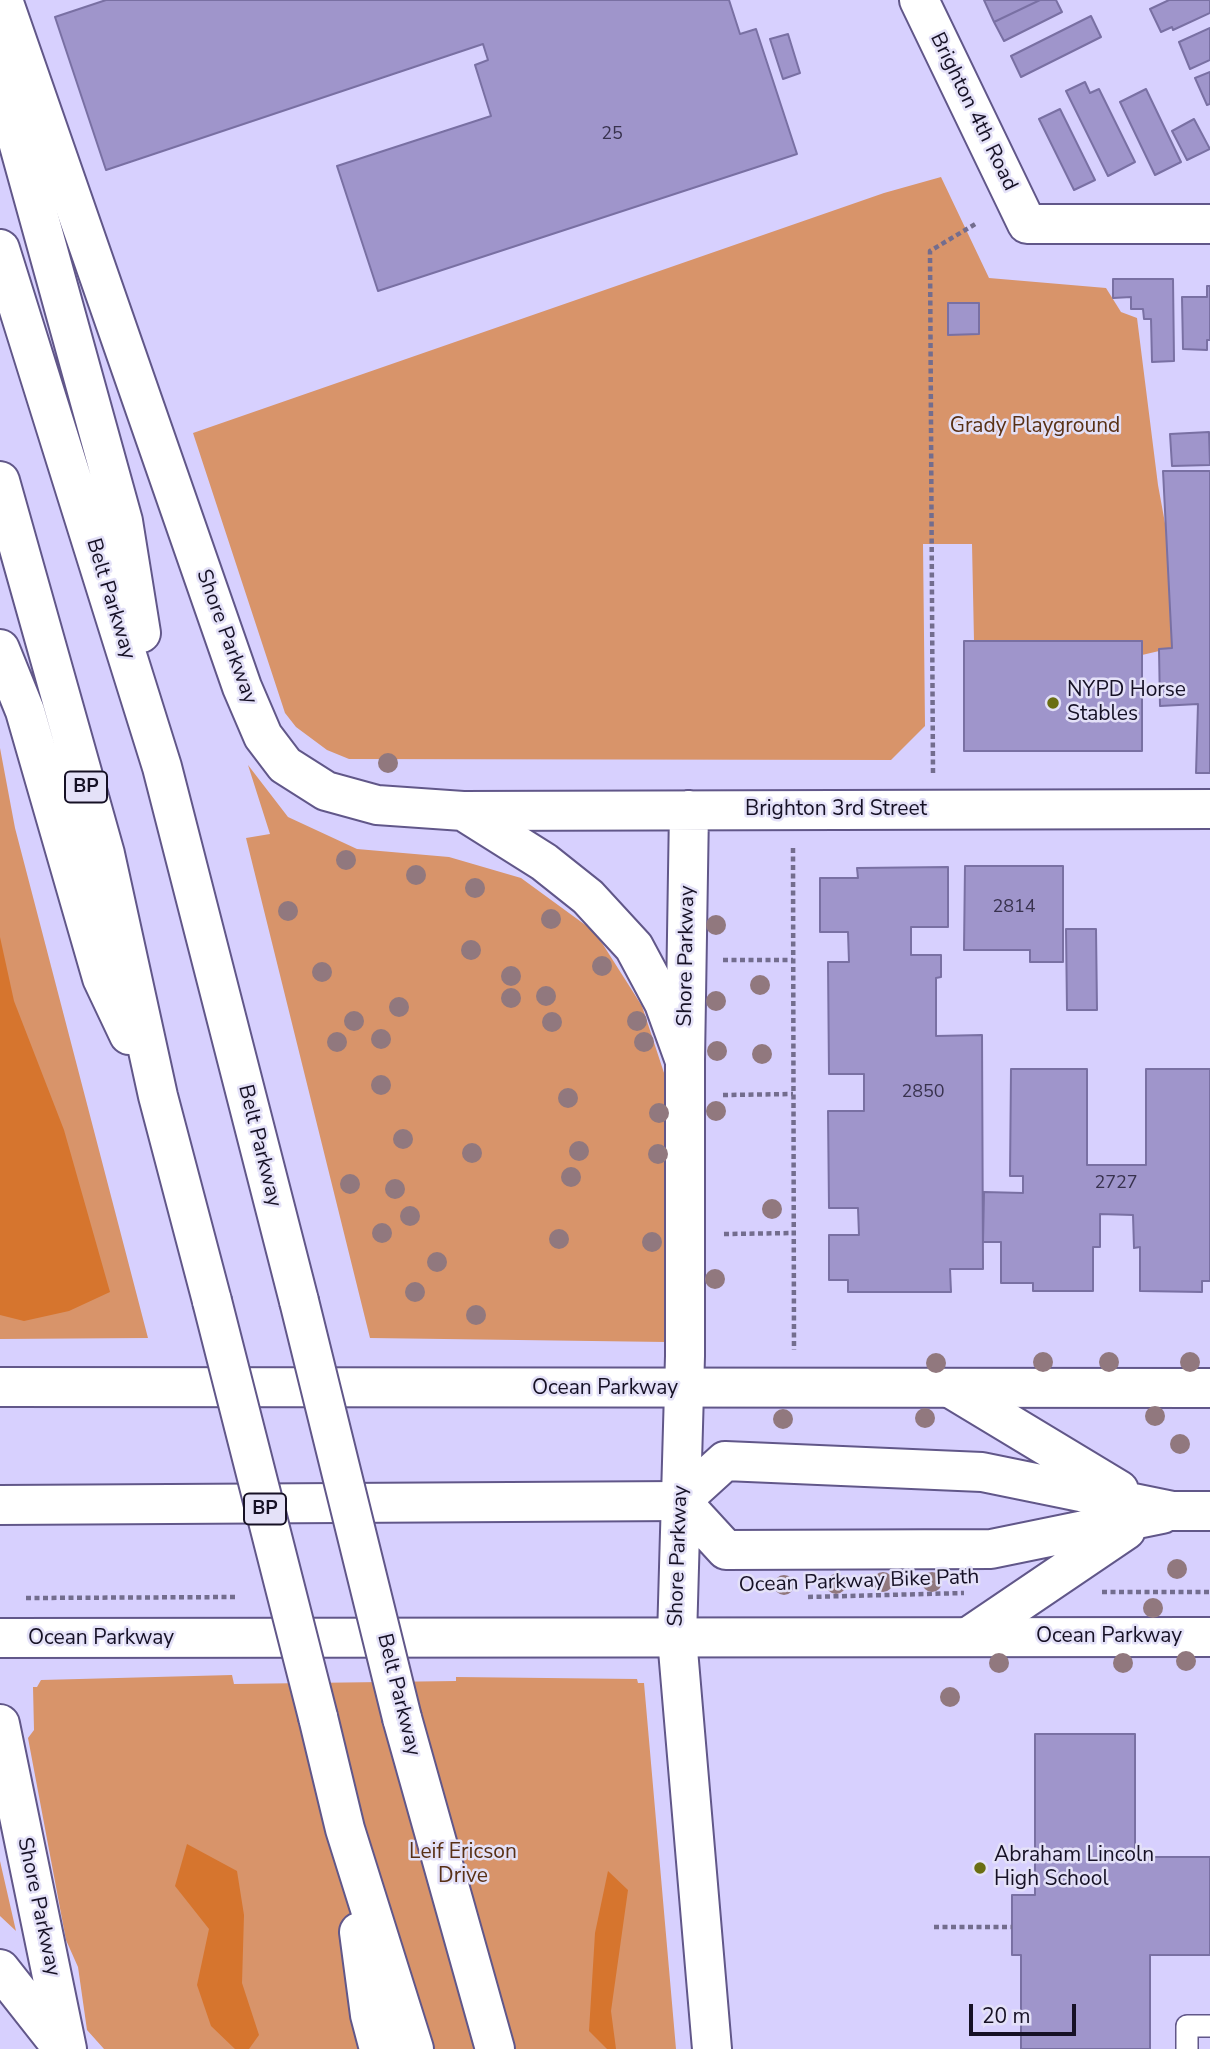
<!DOCTYPE html>
<style>
body{margin:0}
#map{position:relative;width:1210px;height:2049px;overflow:hidden;background:#d7d0fe;font-family:"Nunito Sans",sans-serif}
canvas{display:block}
.scale{position:absolute;left:969px;top:2004px;width:107px;height:32px;box-sizing:border-box;border:4px solid #161125;border-top:0;padding-left:9px;font-size:21px;line-height:24px;white-space:nowrap;color:#161125;-webkit-text-stroke:5px #e4e1f8;paint-order:stroke}
</style>
<div id="map">
<canvas width="1210" height="2049"></canvas>
<div class="scale">20 m</div>
</div>
<script>
const ctx = document.querySelector('canvas').getContext('2d');
ctx.lineJoin = 'round';
function paint(path, color) {
  ctx.fillStyle = color;
  ctx.fill(path, 'evenodd');
}
function shape(rows) {
  const path = new Path2D();
  for (const r of rows) {
    path.moveTo(r[0], r[1]);
    for (let i = 2; i < r.length; i += 2) path.lineTo(r[i], r[i + 1]);
  }
  return path;
}
function stroke(path, color, width, dash) {
  ctx.strokeStyle = color;
  ctx.lineWidth = width;
  ctx.lineCap = dash ? 'butt' : 'round';
  ctx.setLineDash(dash || []);
  ctx.stroke(path);
}
function write(font, color, halo, rows, align = 'center') {
  ctx.font = font + ' "Nunito Sans",sans-serif';
  ctx.lineWidth = 5;
  ctx.setLineDash([]);
  ctx.textBaseline = 'middle';
  ctx.strokeStyle = halo;
  ctx.fillStyle = color;
  for (const [text, x, y, turn = 0] of rows) {
    ctx.save();
    ctx.translate(x, y);
    ctx.rotate((+turn || 0) * Math.PI / 180);
    ctx.textAlign = isNaN(turn) ? turn : align;
    if (halo) ctx.strokeText(text, 0, 0);
    ctx.fillText(text, 0, 0);
    ctx.restore();
  }
}
paint(shape([
 [941,177,989,278,1106,288,1121,312,1137,318,1158,485,1169,545,1172,648,1142,655,1141,641,974,641,972,544,923,544,925,726,891,760,349,759,327,750,296,727,285,713,193,433,884,193],
 [0,748,15,828,148,1338,0,1339],
 [248,765,288,817,357,849,449,857,521,878,595,932,642,1006,666,1079,666,1342,370,1338,246,838,270,834],
 [232,1675,234,1684,456,1681,456,1677,637,1679,638,1683,644,1683,676,2049,104,2049,87,2030,78,1967,66,1940,28,1738,34,1730,33,1687,37,1687,41,1680],
 [0,1861,16,1931,0,1916]
]), '#d8946a');
paint(shape([
 [0,937,14,1001,64,1130,110,1292,69,1311,24,1321,0,1315],
 [187,1844,237,1871,244,1915,242,1983,259,2035,249,2049,235,2049,211,2026,197,1985,209,1929,175,1886],
 [608,1871,628,1890,611,2011,616,2049,607,2049,589,2031,595,1933]
]), '#d6752e');
const building = shape([
 [106,0,729,0,740,34,756,29,797,154,378,291,337,166,491,116,475,65,488,60,483,44,106,170,55,17,106,0],
 [984,0,1040,0,994,22,984,0],
 [1040,0,1056,0,1062,12,1004,41,994,22,1040,0],
 [1169,0,1210,0,1210,13,1173,30,1172,27,1161,32,1150,9,1169,0],
 [1091,16,1101,37,1021,77,1011,56,1091,16],
 [1210,28,1210,60,1190,69,1179,42,1210,28],
 [788,34,800,73,783,79,770,39,788,34],
 [1210,72,1210,104,1207,105,1195,78,1210,72],
 [1085,82,1090,93,1099,89,1135,162,1108,176,1066,91,1085,82],
 [1146,89,1181,162,1155,175,1120,102,1146,89],
 [1060,109,1095,180,1074,190,1039,119,1060,109],
 [1194,119,1210,149,1187,160,1172,131,1194,119],
 [1113,279,1173,279,1174,361,1152,362,1151,319,1144,319,1143,309,1131,309,1131,297,1113,298,1113,279],
 [1207,286,1210,286,1210,340,1207,340,1207,350,1183,349,1182,297,1207,297,1207,286],
 [948,303,979,303,979,334,948,335,948,303],
 [1209,432,1210,465,1172,466,1170,434,1209,432],
 [1163,471,1210,471,1210,773,1196,773,1198,704,1160,706,1159,649,1172,648,1163,471],
 [964,641,1142,641,1142,751,964,751,964,641],
 [965,866,1063,866,1063,962,1030,962,1030,950,964,950,965,866],
 [948,867,948,927,911,927,911,955,941,955,941,977,936,978,936,1036,982,1035,983,1269,950,1269,951,1292,848,1292,848,1280,829,1280,829,1235,859,1235,858,1208,829,1208,828,1111,864,1111,864,1074,829,1074,828,962,849,962,848,932,820,932,820,878,858,878,857,868,948,867],
 [1066,929,1096,929,1097,1010,1067,1010,1066,929],
 [1011,1069,1087,1069,1087,1165,1146,1165,1146,1069,1210,1069,1210,1281,1202,1281,1202,1292,1140,1291,1140,1247,1134,1248,1133,1215,1100,1214,1100,1247,1093,1247,1093,1291,1033,1291,1033,1283,1001,1283,1001,1242,983,1242,984,1192,1023,1193,1023,1176,1010,1176,1011,1069],
 [1035,1734,1135,1734,1135,1857,1210,1857,1210,1955,1150,1955,1150,2049,1021,2049,1021,1955,1012,1955,1012,1895,1035,1895,1035,1734]
]);
paint(building, '#9f95cb');
stroke(building, '#7970a3', 2);
const service = shape([
 [1187,2049,1187,2026,1210,2026]
]);
const minor = shape([
 [919,0,1027,224,1210,224],
 [463,811,1210,809],
 [685,1060,689,810],
 [0,1387,1210,1388],
 [0,1638,1210,1637]
]);
const secondary = shape([
 [3,0,242,687,263,736,285,765,326,791,377,805,463,811,544,862,588,897,634,947,664,1003,685,1061,685,1356,677,1638,712,2049],
 [950,1388,1119,1490],
 [681,1501,725,1461,982,1472,1173,1511,1210,1511],
 [681,1501,726,1550,991,1549,1162,1514],
 [968,1637,1126,1530],
 [0,1724,67,2049],
 [0,1969,63,2049]
]);
const primary = shape([
 [0,1505,681,1501]
]);
const motorway = shape([
 [0,26,9,109,123,521,141,633],
 [0,249,162,767,299,1301],
 [0,481,105,854,158,1096,212,1301],
 [0,649,25,711,102,978,129,1035],
 [318,1717,345,1829,414,2049],
 [402,1718,495,2049],
 [359,1932,370,2015,379,2049]
]);
stroke(service, '#615789', 24);
stroke(minor, '#615789', 42);
stroke(secondary, '#615789', 42);
stroke(primary, '#615789', 42);
stroke(motorway, '#615789', 42);
stroke(shape([
 [933,773,930,251,977,223],
 [793,848,794,1350],
 [723,960,793,960],
 [723,1095,793,1094],
 [724,1234,794,1233],
 [1102,1592,1210,1592],
 [808,1597,964,1593],
 [26,1598,238,1597],
 [934,1927,1012,1927]
]), '#736d8e', 4.5, [5, 3.5]);
stroke(service, '#fff', 21);
stroke(minor, '#fff', 38);
stroke(secondary, '#fff', 38);
stroke(primary, '#fff', 38);
stroke(motorway, '#fff', 38);
const motorwayBridge = shape([
 [212,1301,318,1717],
 [299,1301,402,1718]
]);
stroke(motorwayBridge, '#615789', 42, []);
stroke(motorwayBridge, '#fff', 38);
ctx.fillStyle = '#91787e';
for (const [x, y] of [
 [388,763],
 [346,860],
 [416,875],
 [475,888],
 [288,911],
 [551,919],
 [716,925],
 [471,950],
 [602,966],
 [322,972],
 [511,976],
 [760,985],
 [546,996],
 [511,998],
 [716,1001],
 [399,1007],
 [354,1021],
 [637,1021],
 [552,1022],
 [381,1039],
 [337,1042],
 [644,1042],
 [717,1051],
 [762,1054],
 [381,1085],
 [568,1098],
 [716,1111],
 [659,1113],
 [403,1139],
 [579,1151],
 [472,1153],
 [658,1154],
 [571,1177],
 [350,1184],
 [395,1189],
 [772,1209],
 [410,1216],
 [382,1233],
 [559,1239],
 [652,1242],
 [437,1262],
 [715,1279],
 [415,1292],
 [476,1315],
 [1043,1362],
 [1109,1362],
 [1190,1362],
 [936,1363],
 [1155,1416],
 [925,1418],
 [783,1419],
 [1180,1444],
 [1177,1569],
 [883,1582],
 [932,1582],
 [836,1584],
 [784,1585],
 [1153,1608],
 [1186,1661],
 [999,1663],
 [1123,1663],
 [950,1697]
]) {
  ctx.beginPath();
  ctx.arc(x, y, 10, 0, 2 * Math.PI);
  ctx.fill();
}
for (const [x, y, r, color] of [
 [1053,703,7,"#6a6e12"],
 [980,1868,7,"#6a6e12"]
]) {
  const dot = new Path2D();
  dot.arc(x, y, r, 0, 2 * Math.PI);
  ctx.fillStyle = color;
  ctx.fill(dot);
  stroke(dot, '#e4e1f8', 2.5);
}
write('18px', '#38324e', null, [
 ["25",612,135],
 ["2814",1014,908],
 ["2850",923,1093],
 ["2727",1116,1184]
]);
for (const [x, y, w] of [
 [86,787,42],
 [265,1509,42]
]) {
  const box = new Path2D();
  box.roundRect(x - w / 2, y - 15.5, w, 31, 5);
  ctx.fillStyle = '#e4e1f8';
  ctx.fill(box);
  stroke(box, '#161125', 2);
}
write('bold 19px', '#161125', null, [
 ["BP",86,787],
 ["BP",265,1509]
]);
write('21px', '#161125', '#e4e1f8', [
 ["Brighton 4th Road",973,112,64],
 ["Belt Parkway",110,599,73],
 ["Shore Parkway",226,637,70],
 ["Brighton 3rd Street",836,810],
 ["Shore Parkway",687,956,-89],
 ["Belt Parkway",259,1146,76],
 ["Ocean Parkway",605,1389],
 ["Shore Parkway",679,1556,-88],
 ["Ocean Parkway Bike Path",859,1582,-2],
 ["Ocean Parkway",1109,1637],
 ["Ocean Parkway",101,1639],
 ["Belt Parkway",398,1695,76],
 ["Shore Parkway",38,1907,78]
]);
write('21px', '#583015', '#e4e1f8', [
 ["Grady Playground",1035,427],
 ["Leif Ericson",463,1853],
 ["Drive",463,1877]
]);
write('21px', '#161125', '#e4e1f8', [
 ["NYPD Horse",1067,691],
 ["Stables",1067,715],
 ["Abraham Lincoln",994,1856],
 ["High School",994,1880]
], 'left');
</script>
